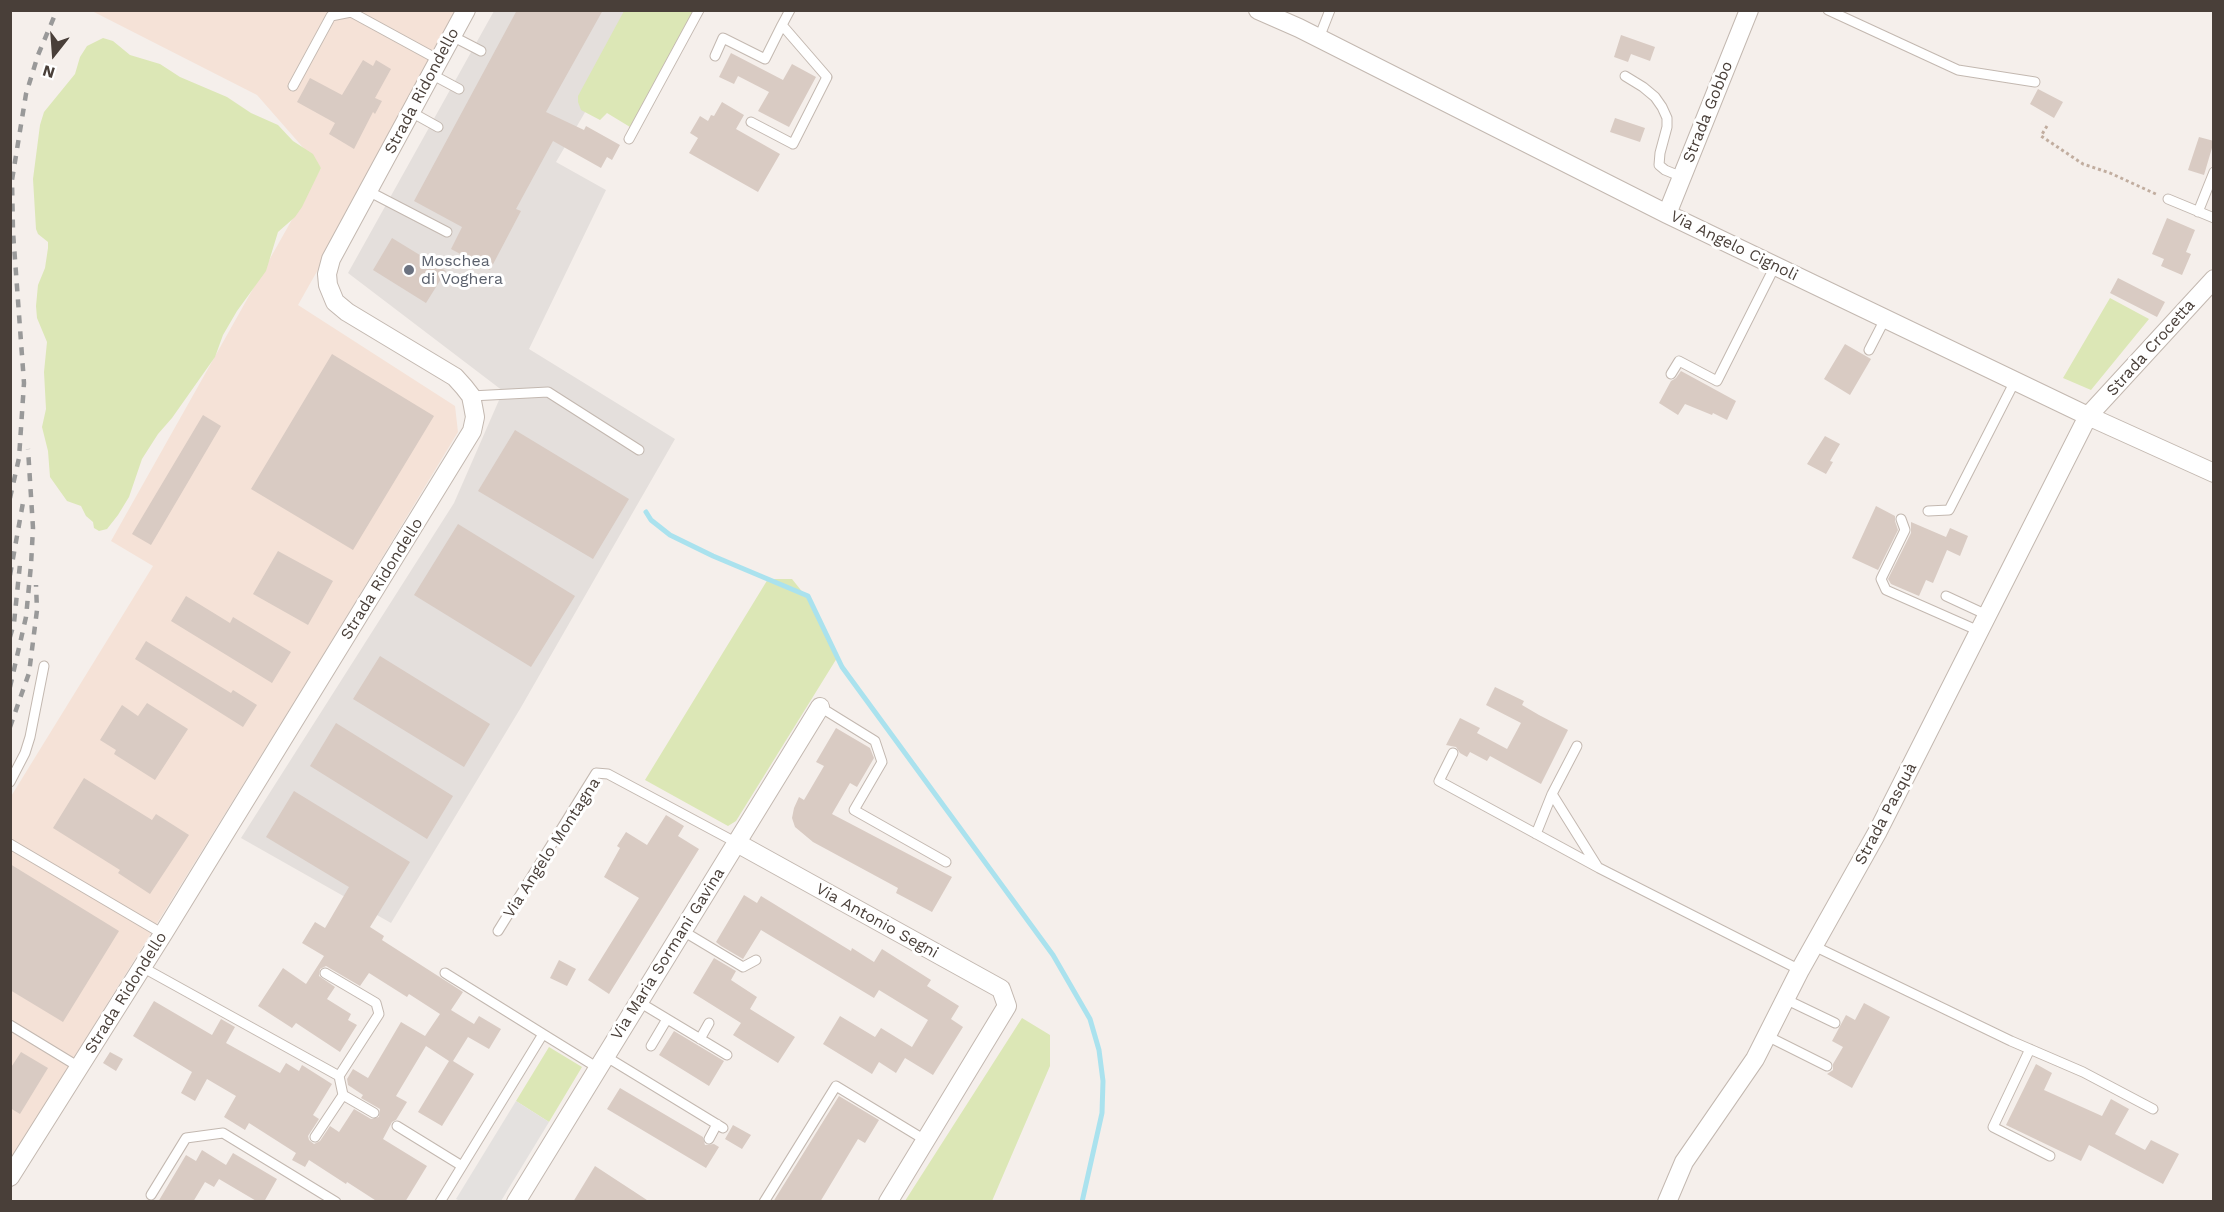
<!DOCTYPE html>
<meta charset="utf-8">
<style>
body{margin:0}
#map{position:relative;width:2224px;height:1212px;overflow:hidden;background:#f5efeb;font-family:"Work Sans",sans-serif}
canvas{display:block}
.frame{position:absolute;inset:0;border:12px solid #493f39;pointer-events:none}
.north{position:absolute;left:24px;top:24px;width:60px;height:60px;-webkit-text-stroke:4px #fff;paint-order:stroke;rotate:197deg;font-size:16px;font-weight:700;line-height:24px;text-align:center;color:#493f39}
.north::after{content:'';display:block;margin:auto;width:21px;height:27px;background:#493f39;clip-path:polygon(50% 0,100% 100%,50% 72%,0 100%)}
</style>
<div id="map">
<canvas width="2224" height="1212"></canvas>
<div class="frame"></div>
<div class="north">N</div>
</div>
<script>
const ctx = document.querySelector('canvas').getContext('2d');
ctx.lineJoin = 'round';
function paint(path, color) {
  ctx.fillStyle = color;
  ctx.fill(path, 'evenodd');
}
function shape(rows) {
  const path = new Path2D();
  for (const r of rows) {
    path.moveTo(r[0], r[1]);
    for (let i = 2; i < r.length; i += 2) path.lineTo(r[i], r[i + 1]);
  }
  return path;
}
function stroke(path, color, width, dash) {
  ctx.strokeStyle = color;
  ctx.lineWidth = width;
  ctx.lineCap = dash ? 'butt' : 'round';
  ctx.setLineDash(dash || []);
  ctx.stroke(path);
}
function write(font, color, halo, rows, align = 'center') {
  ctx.font = font + ' "Work Sans",sans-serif';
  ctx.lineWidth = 6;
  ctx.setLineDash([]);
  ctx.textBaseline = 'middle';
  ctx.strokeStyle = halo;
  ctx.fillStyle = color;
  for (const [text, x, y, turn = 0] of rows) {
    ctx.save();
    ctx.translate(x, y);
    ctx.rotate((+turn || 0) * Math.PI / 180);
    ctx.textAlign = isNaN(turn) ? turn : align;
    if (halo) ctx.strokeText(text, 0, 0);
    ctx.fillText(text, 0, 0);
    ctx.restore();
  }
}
paint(shape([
 [92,11,464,11,298,305,455,406,458,432,322,657,11,1159,10,798,153,566,111,541,321,168,257,95]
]), '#f5e2d7');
paint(shape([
 [494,11,644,11,556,162,606,190,529,349,675,439,520,709,391,923,241,838,454,503,503,391,348,273]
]), '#e4dfdc');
paint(shape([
 [624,11,694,11,630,127,607,113,600,120,581,110,578,102,578,96],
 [103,38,113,41,130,55,160,64,180,77,227,97,251,113,278,125,293,141,313,154,321,168,302,207,295,217,278,232,266,271,237,311,223,335,215,357,172,418,158,434,142,459,129,497,118,515,107,529,99,531,94,528,93,522,86,516,81,506,67,501,50,477,48,451,42,427,46,409,44,372,47,342,37,318,36,306,38,285,45,268,48,248,48,242,38,234,36,229,33,179,40,125,44,112,75,74,80,57,87,46],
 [2110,298,2149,319,2091,390,2063,378],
 [768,579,792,579,808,599,837,658,736,821,728,826,645,780],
 [1022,1018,1050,1035,1050,1066,992,1201,905,1201],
 [549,1047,582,1067,549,1122,516,1101]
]), '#dce7b6');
paint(shape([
 [516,1101,549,1122,501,1201,460,1201,456,1199]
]), '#e4e1df');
stroke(shape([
 [646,512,651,520,670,535,713,556,808,596,842,667,1053,955,1090,1019,1099,1050,1103,1081,1102,1113,1082,1202]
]), '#aae2ee', 5);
paint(shape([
 [517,10,603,10,546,112,584,130,586,126,620,145,612,160,607,157,601,168,553,141,516,209,521,211,490,270,451,249,462,227,414,201],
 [1621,35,1655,47,1650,61,1631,54,1628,62,1614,57],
 [731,53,783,80,792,64,816,77,789,127,758,111,769,92,738,76,734,84,719,77],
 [363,60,373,66,376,60,391,69,375,98,382,101,375,114,373,112,354,149,329,134,335,123,297,102,310,78,342,95],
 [2038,89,2063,102,2054,118,2030,104],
 [722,102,744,115,736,129,780,154,758,192,689,153,698,138,690,133,700,116,708,121,711,115,714,116],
 [1615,118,1645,128,1640,142,1610,132],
 [2199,137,2214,141,2204,175,2188,170],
 [2167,218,2195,230,2186,252,2191,254,2182,275,2161,266,2164,259,2152,254],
 [392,238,446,271,426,303,373,270],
 [2118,278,2165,302,2157,317,2110,293],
 [1845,344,1871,359,1850,395,1824,379],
 [332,354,434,416,353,550,251,489],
 [1681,371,1736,401,1727,420,1713,413,1712,415,1685,404,1678,415,1659,403,1671,381,1676,378],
 [203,415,221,426,151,545,132,534],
 [515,430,629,499,593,559,478,491],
 [1825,436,1840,444,1830,461,1833,462,1826,474,1807,464],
 [1876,506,1895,516,1895,521,1898,530,1878,570,1852,558],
 [1911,522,1946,537,1950,528,1968,536,1960,556,1947,550,1933,583,1926,580,1919,596,1891,584,1888,579,1911,533],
 [458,524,575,596,531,667,414,595],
 [278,551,333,581,308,625,253,594],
 [186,596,230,623,233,617,291,652,272,683,171,621],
 [146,641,231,693,233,690,257,705,243,727,135,659],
 [380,656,490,724,464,767,353,699],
 [1495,687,1524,701,1522,705,1539,715,1568,730,1541,784,1490,756,1487,761,1470,752,1467,757,1460,753,1456,747,1446,745,1460,718,1480,728,1477,733,1507,749,1521,723,1486,705],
 [147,703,188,729,155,780,114,754,116,750,100,740,122,705,138,716],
 [336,723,453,796,427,839,310,766],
 [836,728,870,748,874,758,857,787,850,783,832,814,952,877,932,912,896,893,898,888,813,842,795,827,792,818,794,808,799,797,804,800,824,766,816,762],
 [84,778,152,820,156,814,189,835,150,894,118,873,120,870,53,828],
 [294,791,410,862,370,927,384,936,382,940,463,992,451,1010,474,1024,479,1016,501,1029,489,1049,468,1037,453,1061,474,1074,442,1126,418,1112,449,1061,426,1046,396,1096,407,1102,396,1120,392,1122,383,1139,427,1166,405,1202,378,1202,347,1182,346,1184,309,1160,305,1167,292,1160,296,1153,249,1123,245,1130,224,1117,236,1096,207,1079,195,1101,181,1093,192,1072,133,1036,154,1001,212,1035,221,1019,235,1027,226,1043,280,1073,286,1063,299,1071,302,1065,332,1084,313,1115,319,1119,308,1136,309,1140,314,1144,320,1141,330,1126,339,1132,354,1109,371,1119,379,1117,380,1109,361,1098,363,1095,348,1085,347,1079,353,1069,368,1078,401,1022,425,1036,440,1014,409,994,407,997,369,973,360,986,326,966,320,969,319,976,335,987,327,999,351,1014,348,1020,357,1025,340,1052,296,1023,292,1028,258,1006,283,968,306,984,324,956,302,943,315,922,325,928,349,887,266,837],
 [666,815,684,826,678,836,699,849,609,994,588,980,639,898,604,877,620,848,617,846,626,832,647,845],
 [10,864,119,931,63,1022,10,990],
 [744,895,757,903,761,896,851,951,852,948,874,962,882,949,931,980,927,986,959,1006,951,1019,963,1027,933,1075,905,1058,896,1073,879,1062,872,1074,823,1044,840,1016,875,1037,881,1028,912,1047,928,1020,879,990,874,998,761,930,743,959,721,946,716,942],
 [714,958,736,971,731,980,757,997,750,1009,795,1037,778,1063,733,1035,741,1023,693,993],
 [559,960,576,969,567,986,550,978],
 [1864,1003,1890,1017,1852,1088,1827,1074,1833,1070,1833,1064,1843,1047,1832,1041,1846,1015,1855,1020],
 [674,1031,724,1061,709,1086,659,1055],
 [21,1052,48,1068,20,1114,10,1108,10,1069],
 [110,1052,123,1059,116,1071,103,1063],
 [2036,1064,2052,1073,2044,1090,2102,1116,2111,1099,2129,1109,2115,1134,2145,1150,2151,1140,2179,1154,2163,1184,2089,1145,2081,1161,2006,1125],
 [620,1088,703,1137,705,1145,714,1144,719,1147,706,1168,607,1109],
 [839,1096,879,1120,865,1143,858,1139,820,1202,773,1202],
 [733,1125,751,1135,742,1149,725,1139],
 [202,1150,226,1165,233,1153,277,1179,264,1202,258,1202,219,1179,214,1187,205,1182,193,1202,158,1202,186,1155,196,1161],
 [595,1166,650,1202,573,1202]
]), '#d9cbc3');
const service = shape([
 [1828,10,1958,70,2035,82],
 [782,25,790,10],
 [452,36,481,51],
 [1319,38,1330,10],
 [715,56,723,38,765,59,782,25,827,77,793,144,751,122],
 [431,74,459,89],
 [1625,76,1643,87,1655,97,1662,107,1667,118,1667,127,1660,153,1659,165,1665,170,1682,177],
 [293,86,331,16,351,12,439,60],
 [411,112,438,127],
 [629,139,699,10],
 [368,191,447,232],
 [2168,199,2214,218],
 [2198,212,2214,172],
 [1869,350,1885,319],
 [1671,374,1679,361,1717,381,1775,266],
 [471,396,548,392,639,450],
 [1928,511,1949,510,2015,381],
 [1901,519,1905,530,1881,579,1886,590,1979,631],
 [1946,596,1987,615],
 [820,707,875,741,882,762,854,810,946,862],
 [1577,746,1552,794,1597,866],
 [1453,753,1439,781,1599,868,1800,970],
 [10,782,25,753,30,737,44,666],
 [1536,834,1552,794],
 [10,844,163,934],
 [498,931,596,773,608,774,737,843],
 [683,931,743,967,756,960],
 [1814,946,2011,1041,2083,1072,2153,1109],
 [142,967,339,1076],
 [445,973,543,1034],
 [1785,999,1835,1023],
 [639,1002,727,1055],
 [10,1025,79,1067],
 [1767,1036,1827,1066],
 [700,1039,709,1023],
 [651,1046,667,1019],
 [2030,1049,1993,1127,2050,1156],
 [605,1056,723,1128],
 [343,1095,374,1113],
 [397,1126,462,1166],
 [315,1137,343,1095,339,1076,379,1014,376,1003,325,973],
 [709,1139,717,1124],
 [151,1195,186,1138,223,1133,336,1202],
 [440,1202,543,1034,598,1068],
 [764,1202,836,1086,925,1140]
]);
const minor = shape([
 [1258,10,1299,28,1667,214,2088,416,2214,473],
 [1667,214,1749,10],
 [737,843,1001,989,1007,1006,888,1202],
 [10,1177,163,934,472,431,475,417,473,406,471,396,464,387,455,377,347,312,335,302,328,285,327,274,331,259,466,10],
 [516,1202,820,707],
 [1667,1202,1684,1162,1755,1059,1800,970,1878,831,2088,416,2214,279]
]);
stroke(service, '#c3b8b0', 11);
stroke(minor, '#c3b8b0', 20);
stroke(shape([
 [2047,126,2041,136,2083,164,2110,173,2158,195]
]), '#c1ad9f', 3, [3, 3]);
stroke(service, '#fff', 9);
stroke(minor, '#fff', 18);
stroke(shape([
 [10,498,19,458,24,383,13,232,12,180,26,94,38,55,57,10],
 [10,575,24,497],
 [10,637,14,623,20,564],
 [10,687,26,617,31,565,33,528,28,449],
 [10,727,29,673,37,610,36,585]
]), '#999', 4.5, [8, 8]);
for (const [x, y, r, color] of [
 [409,270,6,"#6b7280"]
]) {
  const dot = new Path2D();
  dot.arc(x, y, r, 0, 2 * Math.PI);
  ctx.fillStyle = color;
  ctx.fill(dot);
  stroke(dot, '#fff', 2);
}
write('16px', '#493f39', '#fff', [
 ["Strada Ridondello",422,91,-62],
 ["Strada Gobbo",1708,112,-68],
 ["Via Angelo Cignoli",1734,246,26],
 ["Strada Crocetta",2151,348,-48],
 ["Strada Ridondello",382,579,-58],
 ["Strada Pasquà",1886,814,-62],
 ["Via Angelo Montagna",552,848,-57],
 ["Via Antonio Segni",877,921,29],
 ["Via Maria Sormani Gavina",668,954,-58],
 ["Strada Ridondello",126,993,-58]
]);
write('16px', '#5b616d', '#fff', [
 ["Moschea",421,261],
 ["di Voghera",421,279]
], 'left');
</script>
